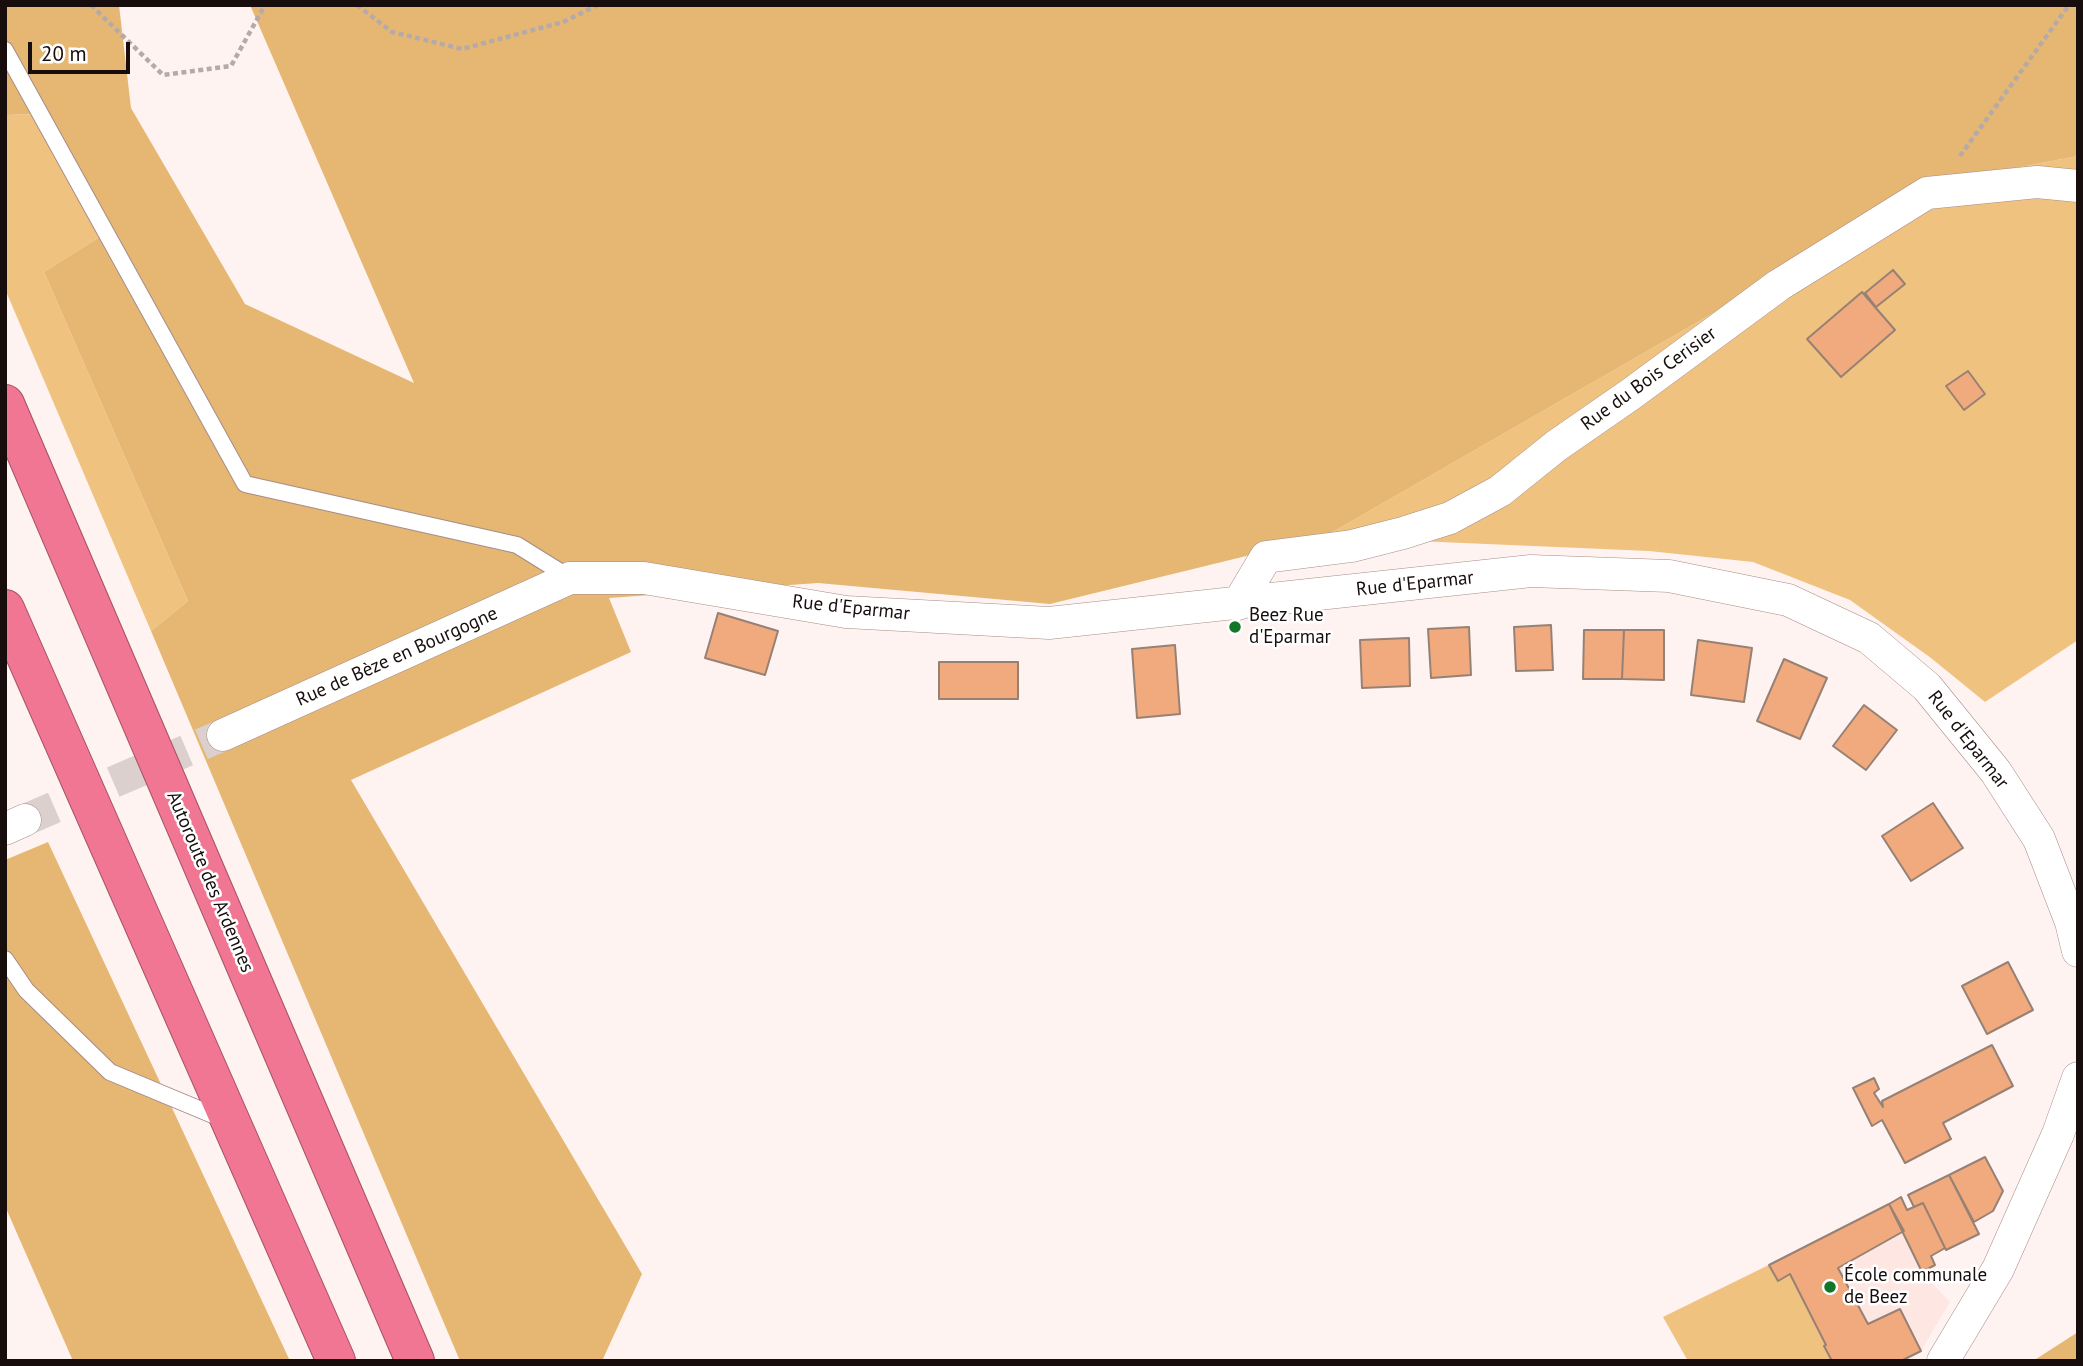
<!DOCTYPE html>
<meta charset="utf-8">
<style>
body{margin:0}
#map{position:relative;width:2083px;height:1366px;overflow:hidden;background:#fff3f1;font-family:"PT Sans",sans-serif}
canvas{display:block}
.frame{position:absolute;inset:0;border:7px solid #160d0c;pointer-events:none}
.scale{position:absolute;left:28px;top:42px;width:102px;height:32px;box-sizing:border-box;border:4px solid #160d0c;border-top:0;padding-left:9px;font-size:21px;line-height:24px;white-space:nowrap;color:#160d0c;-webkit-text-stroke:5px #fff;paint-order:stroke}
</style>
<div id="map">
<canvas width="2083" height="1366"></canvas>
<div class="frame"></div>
<div class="scale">20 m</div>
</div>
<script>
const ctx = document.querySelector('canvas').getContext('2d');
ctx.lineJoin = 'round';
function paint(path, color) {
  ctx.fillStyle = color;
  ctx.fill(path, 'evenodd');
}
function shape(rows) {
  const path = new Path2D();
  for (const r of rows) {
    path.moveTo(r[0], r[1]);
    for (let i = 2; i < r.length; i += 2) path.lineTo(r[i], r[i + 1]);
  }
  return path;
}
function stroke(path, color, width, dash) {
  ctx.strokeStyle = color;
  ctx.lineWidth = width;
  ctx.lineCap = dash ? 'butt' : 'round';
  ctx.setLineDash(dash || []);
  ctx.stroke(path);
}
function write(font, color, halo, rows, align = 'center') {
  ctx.font = font + ' "PT Sans",sans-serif';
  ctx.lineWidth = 5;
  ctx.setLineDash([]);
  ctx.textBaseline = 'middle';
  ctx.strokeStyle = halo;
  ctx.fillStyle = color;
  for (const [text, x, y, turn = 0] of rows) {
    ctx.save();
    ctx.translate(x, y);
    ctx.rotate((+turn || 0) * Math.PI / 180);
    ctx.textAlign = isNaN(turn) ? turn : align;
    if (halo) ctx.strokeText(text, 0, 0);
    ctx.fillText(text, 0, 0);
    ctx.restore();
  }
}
paint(shape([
 [1889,1204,1922,1272,1950,1302,1921,1351,1903,1361,1688,1361,1663,1317]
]), '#fee7e3');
paint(shape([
 [40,114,106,233,44,272,188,601,151,631,5,289,5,115],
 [2078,156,2078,640,1985,702,1931,658,1850,600,1753,562,1649,551,1324,537,1941,182],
 [1769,1265,1778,1281,1790,1274,1826,1345,1824,1346,1831,1360,1688,1361,1663,1317]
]), '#f0c27f');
paint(shape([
 [5,5,119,5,131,108,245,304,414,383,250,5,2078,5,2078,156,1941,182,1324,537,1050,604,818,583,609,598,631,652,351,780,642,1274,602,1361,460,1361,151,631,188,601,44,272,106,233,40,114,5,115],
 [48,842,290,1361,73,1361,5,1206,5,860],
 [2078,1332,2078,1361,2033,1361]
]), '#e5b773');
const building = shape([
 [1893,270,1905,284,1876,307,1865,293,1893,270],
 [1862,292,1895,330,1841,377,1807,339,1862,292],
 [1968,371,1985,394,1964,410,1946,386,1968,371],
 [718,613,778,631,765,675,705,658,718,613],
 [1551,625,1553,670,1516,671,1514,627,1551,625],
 [1469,627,1471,675,1431,678,1428,629,1469,627],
 [1584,630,1624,630,1622,679,1583,679,1584,630],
 [1624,630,1664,630,1664,680,1622,679,1624,630],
 [1409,638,1410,686,1362,688,1360,640,1409,638],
 [1698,640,1752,648,1744,702,1691,695,1698,640],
 [1175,645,1180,714,1137,718,1132,649,1175,645],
 [1784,659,1827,678,1800,739,1757,721,1784,659],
 [939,662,1018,662,1018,699,939,699,939,662],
 [1864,705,1897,730,1866,770,1833,746,1864,705],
 [1933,803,1963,848,1911,881,1882,836,1933,803],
 [2008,962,2033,1010,1987,1034,1962,986,2008,962],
 [1992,1045,2013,1086,1943,1123,1951,1139,1905,1163,1882,1120,1872,1126,1853,1088,1874,1078,1879,1089,1874,1093,1883,1107,1882,1101,1992,1045],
 [1985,1157,2003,1191,1993,1211,1974,1222,1949,1175,1985,1157],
 [1949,1175,1979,1234,1946,1250,1923,1203,1914,1207,1908,1195,1949,1175],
 [1901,1197,1907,1210,1923,1203,1945,1248,1931,1256,1935,1265,1922,1272,1889,1204,1901,1197],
 [1889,1204,1904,1231,1838,1268,1868,1324,1900,1309,1921,1351,1901,1361,1832,1361,1824,1346,1826,1345,1790,1274,1778,1281,1769,1265,1889,1204]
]);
paint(building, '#f0aa7e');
stroke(building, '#978174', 2);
stroke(shape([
 [25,820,223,735]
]), '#dcd0cf', 32, [32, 16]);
const lane = shape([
 [5,50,245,484,517,545,570,578],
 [5,959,26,990,110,1072,225,1120]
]);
const street = shape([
 [1238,604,1266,557,1352,546,1403,533,1450,518,1500,491,1556,446,1631,394,1779,285,1927,193,2037,182,2078,186],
 [223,735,570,578,644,578,846,612,1049,623,1531,571,1669,576,1788,600,1869,638,1927,687,1996,772,2039,839,2071,922,2078,951],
 [5,829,25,820],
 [1943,1361,1998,1269,2058,1134,2078,1078]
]);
const highway = shape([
 [5,404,415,1361],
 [5,609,336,1361]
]);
stroke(lane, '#a68c87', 18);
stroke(street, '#a68c87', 33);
stroke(highway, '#a45164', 40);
stroke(shape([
 [91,5,163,75,231,66,265,5],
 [357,5,392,32,462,49,563,22,598,5],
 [1960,156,2069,5]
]), '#b5aaa8', 4.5, [5, 3.5]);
stroke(lane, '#fff', 16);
stroke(street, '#fff', 32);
stroke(highway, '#f07693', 38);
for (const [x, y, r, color] of [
 [1235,627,7,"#127628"],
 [1830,1287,7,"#127628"]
]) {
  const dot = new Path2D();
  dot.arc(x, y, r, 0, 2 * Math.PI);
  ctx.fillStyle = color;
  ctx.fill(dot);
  stroke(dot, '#fff', 2.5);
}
write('19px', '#160d0c', '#fff', [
 ["Rue du Bois Cerisier",1649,379,-36],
 ["Rue d'Eparmar",1415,584,-6],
 ["Rue d'Eparmar",851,608,6],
 ["Rue de Bèze en Bourgogne",397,657,-24],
 ["Rue d'Eparmar",1968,740,52],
 ["Autoroute des Ardennes",210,882,67]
]);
write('19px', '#160d0c', '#fff', [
 ["Beez Rue",1249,616],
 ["d'Eparmar",1249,638],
 ["École communale",1844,1276],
 ["de Beez",1844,1298]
], 'left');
</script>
